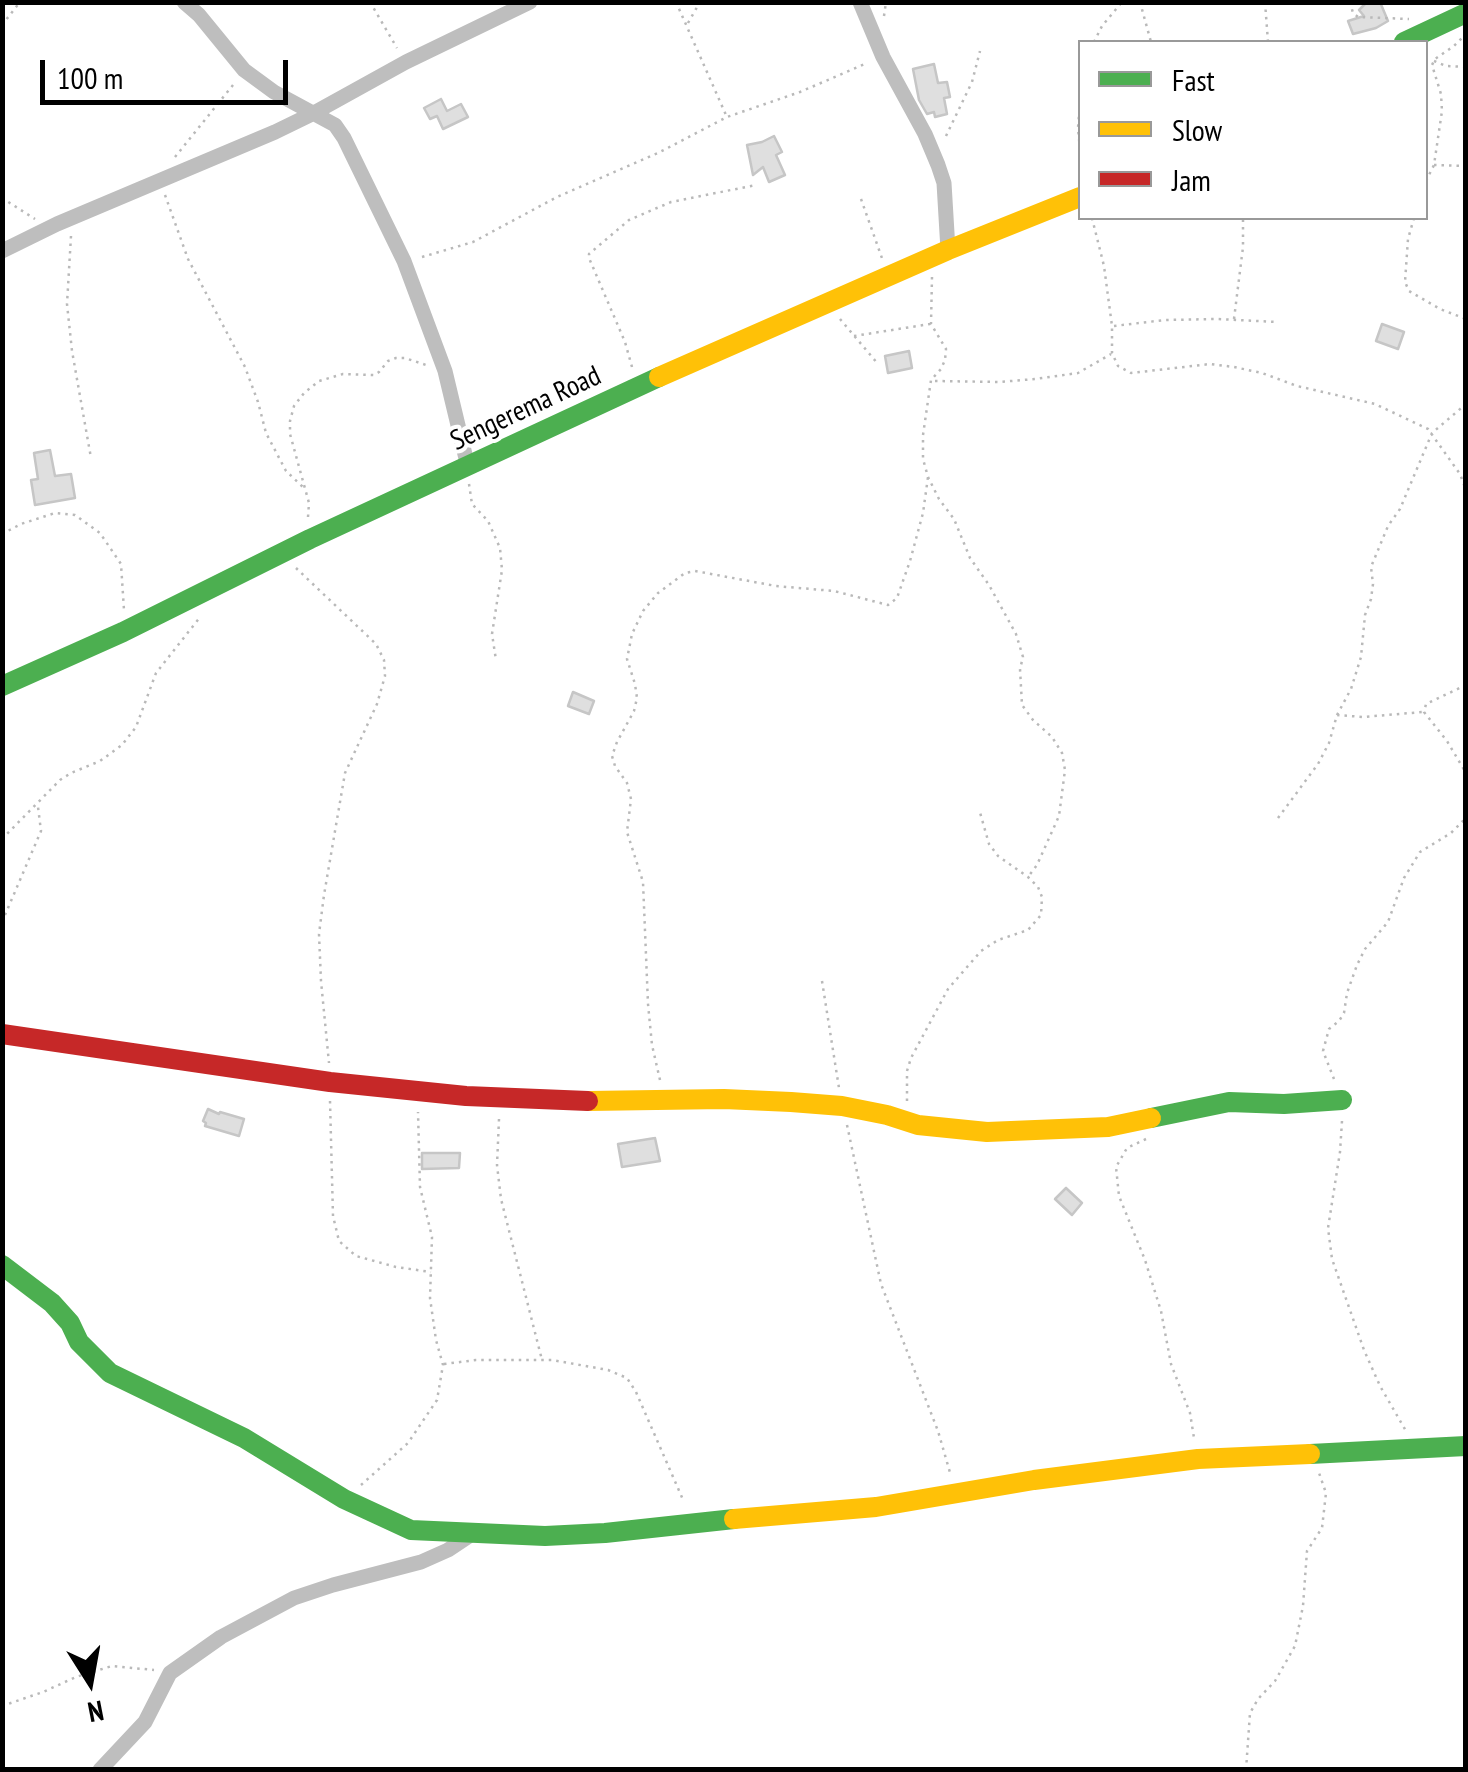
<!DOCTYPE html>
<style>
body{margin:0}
#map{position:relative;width:1468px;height:1772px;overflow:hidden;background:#fff;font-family:"PT Sans Narrow",sans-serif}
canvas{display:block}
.frame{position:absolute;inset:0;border:5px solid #000;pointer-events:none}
.legend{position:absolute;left:1078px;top:40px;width:350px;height:180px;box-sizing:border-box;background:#fff;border:2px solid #999;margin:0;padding:12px 18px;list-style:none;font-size:30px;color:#000}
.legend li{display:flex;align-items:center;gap:20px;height:50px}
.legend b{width:50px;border:2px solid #999}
.north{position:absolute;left:40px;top:1632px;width:100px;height:100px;-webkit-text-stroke:8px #fff;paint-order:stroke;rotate:169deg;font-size:28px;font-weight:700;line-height:40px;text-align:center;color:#000}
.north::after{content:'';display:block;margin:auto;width:35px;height:45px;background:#000;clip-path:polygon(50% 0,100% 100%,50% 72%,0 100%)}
.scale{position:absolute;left:40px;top:60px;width:248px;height:45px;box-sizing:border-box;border:5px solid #000;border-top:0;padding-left:12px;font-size:30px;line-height:35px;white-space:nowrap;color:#000;-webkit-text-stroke:8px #fff;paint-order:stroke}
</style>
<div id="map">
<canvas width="1468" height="1772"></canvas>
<div class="frame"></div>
<ul class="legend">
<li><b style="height:12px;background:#4caf50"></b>Fast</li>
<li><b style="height:12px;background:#ffc107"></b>Slow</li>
<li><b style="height:12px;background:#c62828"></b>Jam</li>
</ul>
<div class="north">N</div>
<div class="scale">100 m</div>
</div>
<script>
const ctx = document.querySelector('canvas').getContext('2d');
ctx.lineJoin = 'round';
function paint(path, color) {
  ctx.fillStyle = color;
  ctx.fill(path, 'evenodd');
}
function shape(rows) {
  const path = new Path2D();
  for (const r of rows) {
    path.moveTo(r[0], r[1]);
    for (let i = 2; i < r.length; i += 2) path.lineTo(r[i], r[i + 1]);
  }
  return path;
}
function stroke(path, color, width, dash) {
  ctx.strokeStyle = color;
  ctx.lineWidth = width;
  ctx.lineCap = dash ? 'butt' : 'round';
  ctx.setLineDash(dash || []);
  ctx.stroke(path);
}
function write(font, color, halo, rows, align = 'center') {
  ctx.font = font + ' "PT Sans Narrow",sans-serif';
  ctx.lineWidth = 8;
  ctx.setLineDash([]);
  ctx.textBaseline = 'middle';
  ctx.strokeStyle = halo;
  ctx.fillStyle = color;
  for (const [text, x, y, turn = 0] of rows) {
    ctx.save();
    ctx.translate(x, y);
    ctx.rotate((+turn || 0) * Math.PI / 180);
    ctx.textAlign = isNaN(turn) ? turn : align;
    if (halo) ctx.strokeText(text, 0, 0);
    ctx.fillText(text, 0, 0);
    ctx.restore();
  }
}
const building = shape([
 [1367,2,1380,2,1388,21,1376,28,1353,34,1348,21,1364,16,1359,10,1367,2],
 [934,64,938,83,947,82,950,97,944,98,947,114,935,117,934,112,927,114,919,100,913,69,934,64],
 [441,99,447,111,461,104,468,117,443,129,437,116,430,119,424,108,441,99],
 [774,136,782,152,776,155,785,175,769,182,763,167,753,175,747,145,762,142,774,136],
 [1382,324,1404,332,1398,349,1376,341,1382,324],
 [909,351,912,368,888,373,885,356,909,351],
 [50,450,55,476,71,474,75,498,35,505,31,480,38,479,34,453,50,450],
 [573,692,594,701,589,714,568,706,573,692],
 [208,1109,219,1114,220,1112,244,1119,239,1136,205,1126,206,1123,203,1121,208,1109],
 [655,1138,660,1161,622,1167,618,1144,655,1138],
 [422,1153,460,1153,459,1168,422,1169,422,1153],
 [1066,1188,1082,1203,1072,1215,1055,1199,1066,1188]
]);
paint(building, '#dfdfdf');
stroke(building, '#c6c6c6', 2.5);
stroke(shape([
 [370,2,397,48],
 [676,2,726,115],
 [1140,2,1151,42],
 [1265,2,1268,42],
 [1350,2,1353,13,1358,17,1409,19],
 [884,16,886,2],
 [688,23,700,2],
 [2,25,20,2],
 [1094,42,1102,26,1122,2],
 [1434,61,1446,66,1466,67],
 [1080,102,1078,128,1080,150],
 [946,136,972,82,980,51],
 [175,157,233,85],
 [1434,165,1466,166],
 [1426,181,1434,165,1442,111,1441,94,1432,65,1435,59,1454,46,1464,36],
 [165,195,188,259,245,367,258,402,266,433,286,471,305,489],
 [2,198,35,219],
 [861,199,883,261],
 [1092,218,1104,266,1112,326,1112,353,1118,366,1131,373,1210,364,1234,367,1262,373,1297,386,1375,404,1428,429,1460,474,1466,490],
 [1414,218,1408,239,1405,282,1409,291,1440,309,1466,319],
 [71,236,67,304,72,351,91,458],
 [422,257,473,242,557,197,658,153,727,117,800,92,867,63],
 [932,277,931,324,946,349,945,360,941,369,931,380,923,435,923,459,928,477,939,499,954,519,970,558,989,585,1016,634,1023,657,1020,669,1022,705,1033,720,1052,737,1062,753,1065,770,1059,816,1037,865,1028,877],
 [840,319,878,364],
 [1234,319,1243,247,1243,218],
 [1114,326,1165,320,1217,319,1277,322],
 [854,336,930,324],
 [632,367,625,342,589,258,589,254,629,220,671,202,756,185],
 [935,381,999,382,1035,379,1078,373,1111,354],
 [469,484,472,504,488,521,500,548,502,570,492,634,496,660],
 [308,517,309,503,290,434,290,421,294,406,304,393,319,381,343,374,374,375,379,372,388,361,396,358,405,358,426,365],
 [2,534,21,524,55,513,75,515,100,533,121,564,124,610],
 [296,568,376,644,384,660,385,676,377,704,345,773,324,895,319,934,321,981,329,1063],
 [1466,685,1426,704,1424,712,1447,741,1466,773],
 [1337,715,1363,717,1423,712],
 [1278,818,1318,764,1329,743,1337,715,1351,689,1361,657,1365,615,1371,599,1373,584,1371,567,1388,526,1400,509,1432,433,1466,404],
 [2,839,60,780,71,773,100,761,122,745,136,727,156,673,201,616],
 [2,922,41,831,38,807],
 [822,981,839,1088],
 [1334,1079,1323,1051,1329,1029,1339,1021,1344,1013,1347,993,1357,965,1365,949,1388,922,1404,878,1420,852,1451,833,1463,821,1466,808],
 [660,1080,652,1045,648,1004,643,882,627,832,631,799,627,783,615,766,612,756,617,742,634,711,637,698,635,684,627,659,632,634,643,611,658,593,685,573,695,571,776,586,834,591,888,605,897,598,910,561,923,513,928,477],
 [330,1101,333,1216,339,1241,356,1256,396,1267,431,1272],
 [907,1101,907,1071,911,1058,948,989,981,951,998,940,1028,930,1041,915,1042,897,1038,887,1028,877,998,856,989,844,979,809],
 [499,1119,497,1165,501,1199,542,1360],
 [1342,1121,1340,1152,1328,1228,1332,1259,1364,1350,1380,1386,1406,1431],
 [847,1125,881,1284,938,1431,951,1476],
 [1146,1139,1127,1148,1116,1167,1119,1196,1145,1260,1161,1311,1171,1364,1190,1413,1194,1438],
 [444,1364,476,1360,552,1360,608,1370,627,1378,636,1392,684,1502],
 [361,1485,408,1443,437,1400,443,1365,436,1340,430,1298,432,1237,420,1187,418,1112],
 [2,1706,43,1692,76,1677,112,1666,154,1670],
 [1246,1770,1250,1713,1258,1699,1275,1681,1295,1646,1303,1606,1307,1551,1322,1528,1326,1493,1318,1470]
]), '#b9b9b9', 2.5, [2.5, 5]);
stroke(shape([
 [184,2,199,15,244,70,274,92,335,125,344,138,404,261,445,371,468,467],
 [860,2,883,57,925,134,938,165,944,183,948,250],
 [2,251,57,224,275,132,312,114,406,62,530,2],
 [100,1770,145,1722,170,1673,221,1637,294,1598,333,1585,421,1562,448,1550,472,1534]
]), '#bebebe', 15);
stroke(shape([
 [1404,42,1466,13],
 [2,686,123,632,310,539,659,377],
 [1151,1118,1229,1102,1284,1104,1342,1100],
 [2,1265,52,1303,70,1323,79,1342,110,1373,244,1438,344,1499,411,1530,545,1536,605,1533,734,1519],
 [1310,1454,1466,1446]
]), '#4caf50', 20);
stroke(shape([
 [659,377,948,250,1080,197],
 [588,1101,724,1099,791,1102,842,1106,887,1115,918,1125,987,1132,1108,1127,1151,1118],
 [734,1519,876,1507,1034,1480,1198,1459,1310,1454]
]), '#ffc107', 20);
stroke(shape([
 [2,1034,330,1082,466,1096,588,1101]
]), '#c62828', 20);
write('28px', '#000', '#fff', [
 ["Sengerema Road",526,409,-25]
]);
</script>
